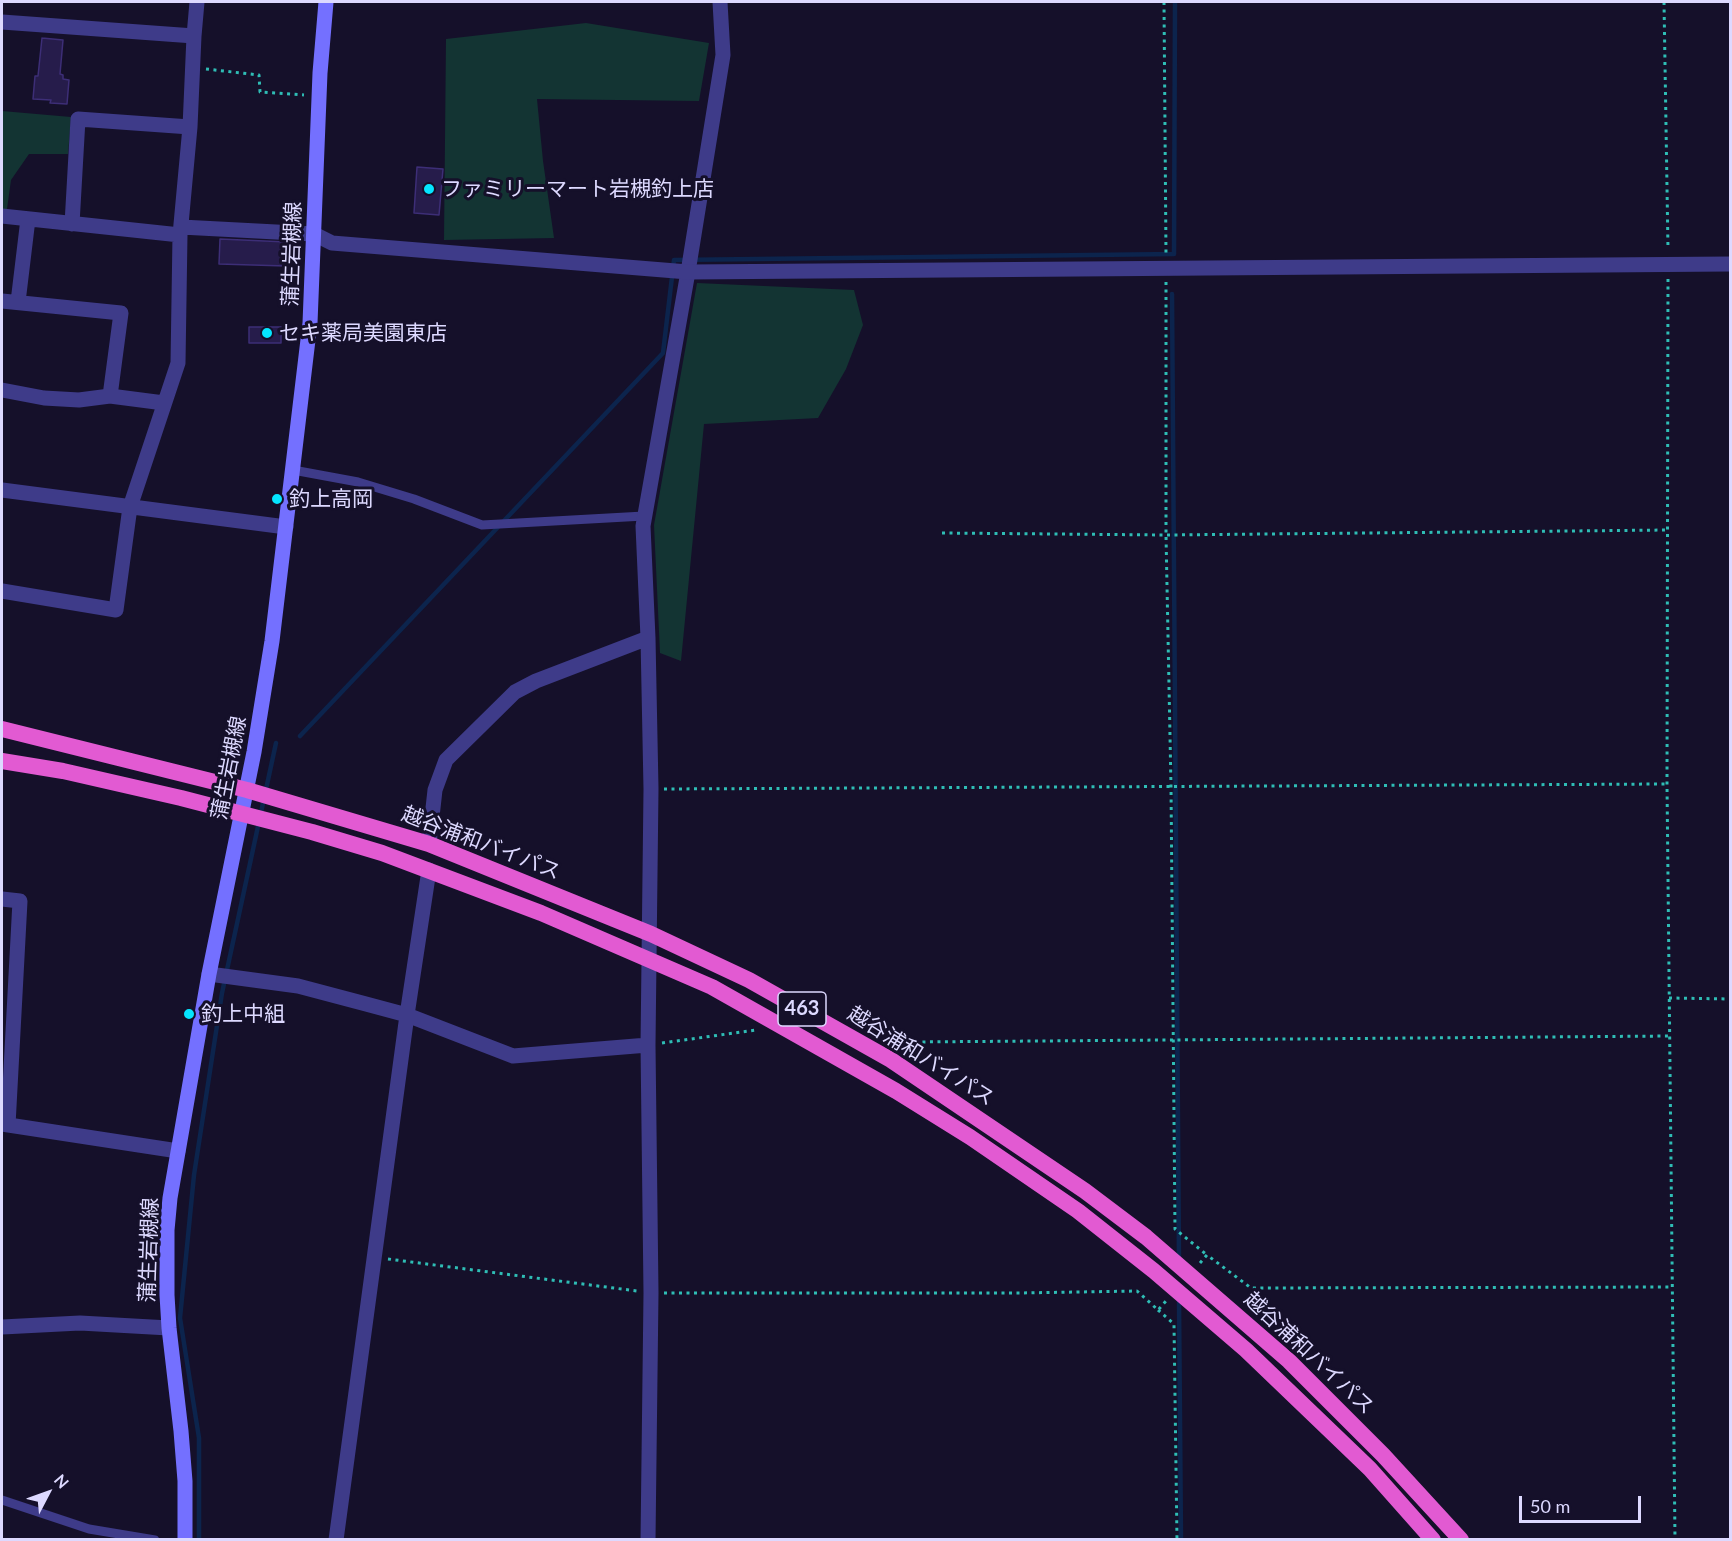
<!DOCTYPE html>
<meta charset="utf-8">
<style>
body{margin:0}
#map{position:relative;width:1732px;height:1541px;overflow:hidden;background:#15102a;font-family:Lato,sans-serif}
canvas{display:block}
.frame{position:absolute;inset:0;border:3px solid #ddd9ff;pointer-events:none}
.north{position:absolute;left:18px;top:1463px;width:60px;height:60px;-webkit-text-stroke:4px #15102a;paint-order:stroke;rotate:49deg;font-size:16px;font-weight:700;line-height:24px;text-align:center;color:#ddd9ff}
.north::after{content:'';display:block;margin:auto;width:21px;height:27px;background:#ddd9ff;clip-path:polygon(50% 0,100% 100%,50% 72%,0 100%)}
.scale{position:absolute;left:1519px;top:1496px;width:122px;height:27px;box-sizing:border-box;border:3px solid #ddd9ff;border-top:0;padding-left:8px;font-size:18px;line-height:21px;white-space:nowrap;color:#ddd9ff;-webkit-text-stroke:4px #15102a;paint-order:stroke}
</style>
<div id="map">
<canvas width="1732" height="1541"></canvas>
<div class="frame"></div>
<div class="north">N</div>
<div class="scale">50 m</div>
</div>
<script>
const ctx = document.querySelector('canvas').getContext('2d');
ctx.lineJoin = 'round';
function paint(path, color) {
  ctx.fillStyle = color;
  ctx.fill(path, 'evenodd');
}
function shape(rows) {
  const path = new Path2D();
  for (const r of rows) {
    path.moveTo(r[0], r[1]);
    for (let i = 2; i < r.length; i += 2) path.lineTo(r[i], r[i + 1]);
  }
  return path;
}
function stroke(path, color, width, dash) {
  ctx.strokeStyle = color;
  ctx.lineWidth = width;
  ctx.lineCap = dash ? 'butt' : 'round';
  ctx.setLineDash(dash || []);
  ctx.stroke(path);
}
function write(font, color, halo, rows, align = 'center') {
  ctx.font = font + ' Lato,"Noto Sans JP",sans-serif';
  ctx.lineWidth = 6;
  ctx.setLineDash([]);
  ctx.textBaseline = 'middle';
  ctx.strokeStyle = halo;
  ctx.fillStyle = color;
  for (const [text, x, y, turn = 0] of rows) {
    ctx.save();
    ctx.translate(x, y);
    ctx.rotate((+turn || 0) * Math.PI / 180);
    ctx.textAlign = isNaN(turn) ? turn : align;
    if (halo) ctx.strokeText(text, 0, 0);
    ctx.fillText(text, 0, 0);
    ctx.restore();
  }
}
paint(shape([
 [586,23,709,43,699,101,537,99,543,161,554,238,444,240,446,39],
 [2,111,71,117,68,154,29,154,11,180,7,209,2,209],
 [697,283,854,290,863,325,846,369,818,418,704,424,681,661,660,653,654,525]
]), '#133433');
stroke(shape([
 [1172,294,1179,1260],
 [300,736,663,353,674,260,1174,254,1175,2],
 [1179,1299,1181,1540],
 [199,1540,199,1438,180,1318,194,1175,222,993,276,743]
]), '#0c244d', 4.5);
const building = shape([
 [42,38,63,40,60,74,63,75,63,79,69,80,67,104,50,103,51,100,33,99,35,76,38,76,42,38],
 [417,167,443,169,439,215,414,213,417,167],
 [220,239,287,242,286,266,219,264,220,239],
 [249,327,281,327,281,343,249,343,249,327]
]);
paint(building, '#261c4b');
stroke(building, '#3d2e77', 1.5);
stroke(shape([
 [1164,2,1166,255],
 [1664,2,1668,249],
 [206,69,259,75,260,92,304,95],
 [1668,279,1667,784,1675,1540],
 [1166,282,1166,535,1171,786,1175,1229,1207,1255],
 [942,533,1166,535,1668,530],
 [664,789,1667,784],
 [1669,998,1730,999],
 [662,1043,756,1030],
 [903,1050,912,1042,1670,1036],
 [388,1259,637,1291],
 [1200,1263,1207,1255,1251,1288,1672,1287],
 [664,1293,1018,1293,1137,1291,1158,1310,1166,1301],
 [1158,1310,1174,1324,1177,1540]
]), '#2fbdb5', 3, [3, 4.5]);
stroke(shape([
 [293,470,358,482,414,499,482,525,644,516],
 [2,1500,89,1529,155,1540]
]), '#3e3b89', 9);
stroke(shape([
 [2,22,194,36,197,2],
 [2,216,180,235],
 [72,224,78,119,190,127],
 [181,227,314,234],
 [2,301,121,313,110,396],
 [18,302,28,219],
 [2,390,44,398,79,400,110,396,164,403],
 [2,490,286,527],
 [2,591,116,610,130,507,178,363,180,235,190,127,194,36],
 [429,844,435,790,446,760,515,692,536,681,648,638],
 [2,899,20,901,8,1125],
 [209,974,298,986,366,1004,407,1015,513,1056,648,1045],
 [2,1124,178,1151],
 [2,1327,80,1323,169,1328],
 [336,1540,407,1015,429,870],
 [648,1540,651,1293,648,1045,651,789,648,638,643,526,688,272,723,55,720,2]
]), '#3e3b89', 15);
stroke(shape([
 [314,234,332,243,688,272,1730,264]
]), '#3e3b89', 15);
stroke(shape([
 [185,1540,185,1481,181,1431,169,1328,167,1295,167,1230,170,1198,209,974,254,752,272,641,310,323,320,73,326,2]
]), '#7470ff', 15);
stroke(shape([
 [2,729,247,790,429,844,651,934,749,980,891,1060,1085,1191,1146,1237,1289,1361,1383,1455,1461,1540],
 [2,761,63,771,181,798,312,832,382,853,541,913,712,987,896,1091,970,1137,1078,1211,1154,1271,1246,1350,1370,1469,1433,1540]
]), '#e25ad2', 16);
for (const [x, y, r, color] of [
 [429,189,6,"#05e5ff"],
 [267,333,6,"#05e5ff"],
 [277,499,6,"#05e5ff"],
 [189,1014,6,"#05e5ff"]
]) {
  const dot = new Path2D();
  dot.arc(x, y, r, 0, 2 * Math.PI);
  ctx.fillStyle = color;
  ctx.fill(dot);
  stroke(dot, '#15102a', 2);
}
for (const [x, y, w] of [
 [802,1009,48]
]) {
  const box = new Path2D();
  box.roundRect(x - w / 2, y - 17, w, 34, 4.5);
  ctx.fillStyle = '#15102a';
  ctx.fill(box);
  stroke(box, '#ddd9ff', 1.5);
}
write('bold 20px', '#ddd9ff', null, [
 ["463",802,1009]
]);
write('21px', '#ddd9ff', '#15102a', [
 ["ファミリーマート岩槻釣上店",441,189],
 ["セキ薬局美園東店",279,333],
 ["釣上高岡",289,499],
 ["釣上中組",201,1014]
], 'left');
write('21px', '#ddd9ff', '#15102a', [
 ["蒲生岩槻線",292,254,-88],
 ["蒲生岩槻線",229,768,-79],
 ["越谷浦和バイパス",481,843,21],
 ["越谷浦和バイパス",921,1056,32],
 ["蒲生岩槻線",149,1250,-88],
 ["越谷浦和バイパス",1309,1353,43]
]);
</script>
